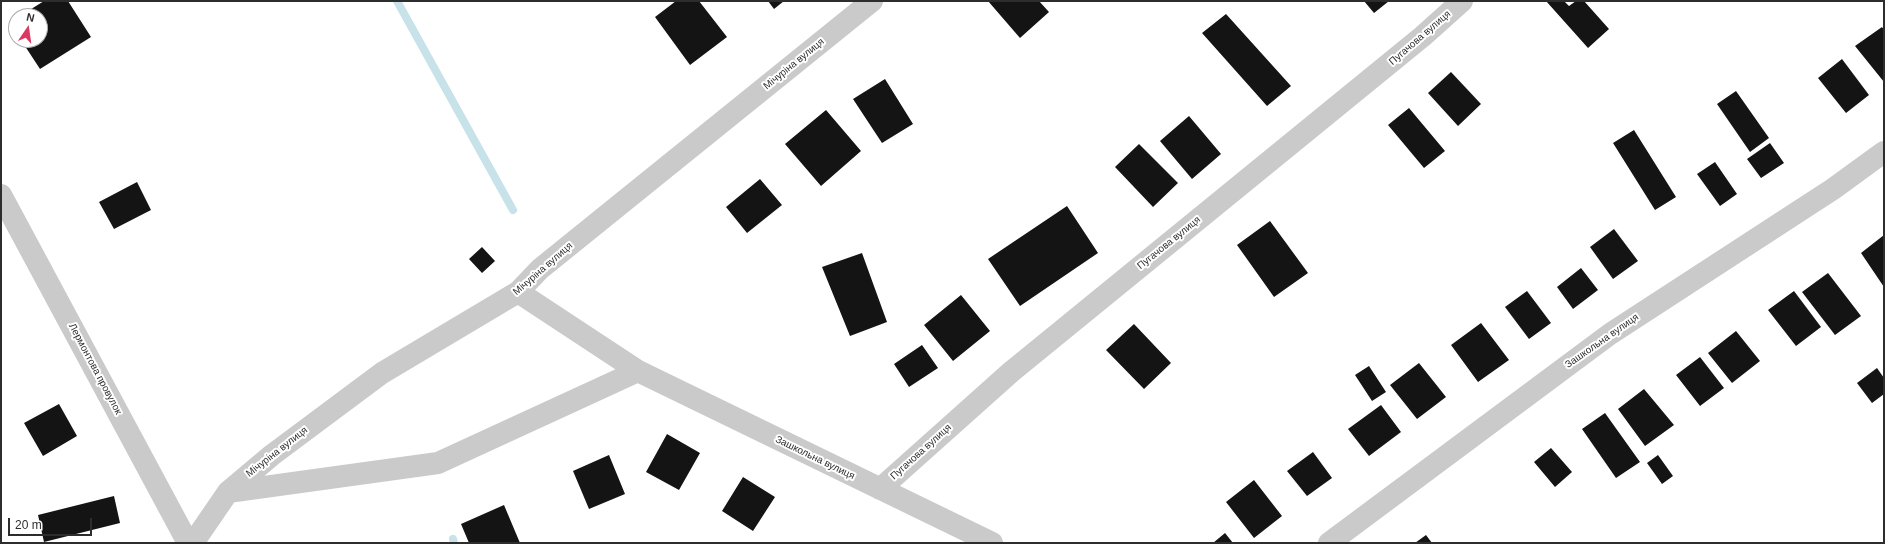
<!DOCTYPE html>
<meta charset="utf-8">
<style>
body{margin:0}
#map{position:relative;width:1885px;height:544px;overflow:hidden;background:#fff;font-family:Arial,sans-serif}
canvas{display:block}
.frame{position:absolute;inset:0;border:2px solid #2d2d2d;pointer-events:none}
.north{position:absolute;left:8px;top:8px;width:40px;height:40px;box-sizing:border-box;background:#fff;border:1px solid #ababab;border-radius:50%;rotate:13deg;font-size:11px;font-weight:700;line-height:16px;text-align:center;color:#2d2d2d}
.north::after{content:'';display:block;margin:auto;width:14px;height:18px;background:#dc3861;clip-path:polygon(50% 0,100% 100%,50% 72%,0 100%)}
.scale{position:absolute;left:8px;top:518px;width:84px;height:18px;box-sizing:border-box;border:2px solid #2d2d2d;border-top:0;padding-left:5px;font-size:12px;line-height:14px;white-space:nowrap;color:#2d2d2d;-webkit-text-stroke:3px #fff;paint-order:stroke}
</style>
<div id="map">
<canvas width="1885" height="544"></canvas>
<div class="frame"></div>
<div class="north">N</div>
<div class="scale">20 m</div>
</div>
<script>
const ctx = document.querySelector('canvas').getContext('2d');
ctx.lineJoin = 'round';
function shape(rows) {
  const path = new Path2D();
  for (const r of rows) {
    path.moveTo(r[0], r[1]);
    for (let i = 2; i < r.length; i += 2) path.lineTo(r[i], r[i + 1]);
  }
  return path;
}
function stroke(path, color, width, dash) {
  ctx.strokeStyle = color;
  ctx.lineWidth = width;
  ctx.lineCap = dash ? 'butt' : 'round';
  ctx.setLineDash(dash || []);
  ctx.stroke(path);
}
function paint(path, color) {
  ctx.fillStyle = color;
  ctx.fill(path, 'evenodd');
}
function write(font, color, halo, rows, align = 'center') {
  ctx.font = font + ' Arial,sans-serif';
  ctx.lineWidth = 4;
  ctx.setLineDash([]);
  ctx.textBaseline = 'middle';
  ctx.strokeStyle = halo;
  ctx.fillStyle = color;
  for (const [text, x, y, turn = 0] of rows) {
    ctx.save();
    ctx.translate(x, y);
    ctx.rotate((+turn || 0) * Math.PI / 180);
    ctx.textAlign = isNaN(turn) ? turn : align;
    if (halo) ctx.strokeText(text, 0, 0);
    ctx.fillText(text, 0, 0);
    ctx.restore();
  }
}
stroke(shape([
 [397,1,513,210],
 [453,539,454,543]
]), '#c8e2e9', 8);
paint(shape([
 [44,1,68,1,91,37,40,69,21,40,40,40,40,16,20,16],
 [676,1,699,1,727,37,690,65,655,17],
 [768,1,784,1,774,9],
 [988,1,1039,1,1049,12,1020,38],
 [1364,1,1389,1,1374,13],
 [1546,1,1564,1,1569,6,1576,1,1584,1,1609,29,1588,48],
 [1226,14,1291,86,1267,106,1202,33],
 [16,19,16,32,10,23],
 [1882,27,1884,30,1884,82,1855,46],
 [1842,59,1869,95,1846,113,1818,78],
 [1451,72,1481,104,1458,126,1428,93],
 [885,79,913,124,882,143,853,99],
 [1736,91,1769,138,1750,152,1717,104],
 [1409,108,1445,151,1424,168,1388,125],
 [826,110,861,151,821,186,785,144],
 [1189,116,1221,154,1192,179,1160,141],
 [1634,130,1676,197,1655,210,1613,143],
 [1770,143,1784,163,1761,178,1747,159],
 [1139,144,1178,183,1153,207,1115,167],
 [1715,162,1737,194,1720,206,1697,174],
 [760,179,782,205,747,233,726,207],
 [137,182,151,210,114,229,99,202],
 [1067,206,1098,253,1020,306,988,259],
 [1270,221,1308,273,1274,297,1237,245],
 [1614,229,1638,261,1613,279,1590,247],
 [1884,235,1884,287,1861,253],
 [482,247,495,261,482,273,469,259],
 [862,253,887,322,850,336,822,267],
 [1581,268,1598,290,1573,309,1557,287],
 [1828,273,1861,316,1835,335,1802,292],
 [1527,291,1551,323,1529,339,1505,307],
 [1794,291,1821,327,1796,346,1768,310],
 [961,295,990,331,953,361,924,325],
 [1481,323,1509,360,1478,382,1451,345],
 [1134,324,1171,363,1144,389,1106,350],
 [1736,331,1760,361,1732,383,1708,353],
 [922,345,938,368,909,387,894,364],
 [1700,357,1724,388,1700,406,1676,375],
 [1419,363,1446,397,1417,419,1390,385],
 [1369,366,1386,392,1372,401,1355,375],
 [1877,368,1884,378,1884,394,1872,403,1857,383],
 [1644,389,1674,425,1645,446,1618,409],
 [59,404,77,436,43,456,24,423],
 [1381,405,1401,432,1369,456,1348,429],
 [1605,413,1640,462,1616,478,1582,429],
 [667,434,700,453,679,490,646,472],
 [1551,448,1572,472,1555,487,1534,462],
 [1313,452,1332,478,1307,496,1287,471],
 [609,455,625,494,589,509,573,471],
 [1658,455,1673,476,1662,484,1647,463],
 [743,477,775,497,753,531,722,511],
 [1254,480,1282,516,1254,538,1226,502],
 [114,496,120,523,44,542,38,515],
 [504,505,520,543,469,543,461,524],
 [1225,533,1233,543,1213,543],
 [1426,535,1432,543,1415,543]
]), '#141414');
stroke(shape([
 [1,195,188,543],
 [518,292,638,371,992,543],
 [880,489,1011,372,1423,36,1462,1],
 [228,492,438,463,638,371],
 [193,543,228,492,272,455,382,373,518,292,540,269,872,1],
 [1329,543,1610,334,1833,189,1884,152]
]), '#cacaca', 22);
write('10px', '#2d2d2d', '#fff', [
 ["Пугачова вулиця",1420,38,-41],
 ["Мічуріна вулиця",794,64,-39],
 ["Пугачова вулиця",1169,243,-39],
 ["Мічуріна вулиця",543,269,-41],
 ["Зашкольна вулиця",1602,341,-35],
 ["Лермонтова провулок",95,369,62],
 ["Мічуріна вулиця",277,452,-38],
 ["Пугачова вулиця",921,452,-42],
 ["Зашкольна вулиця",815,458,26]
]);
</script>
